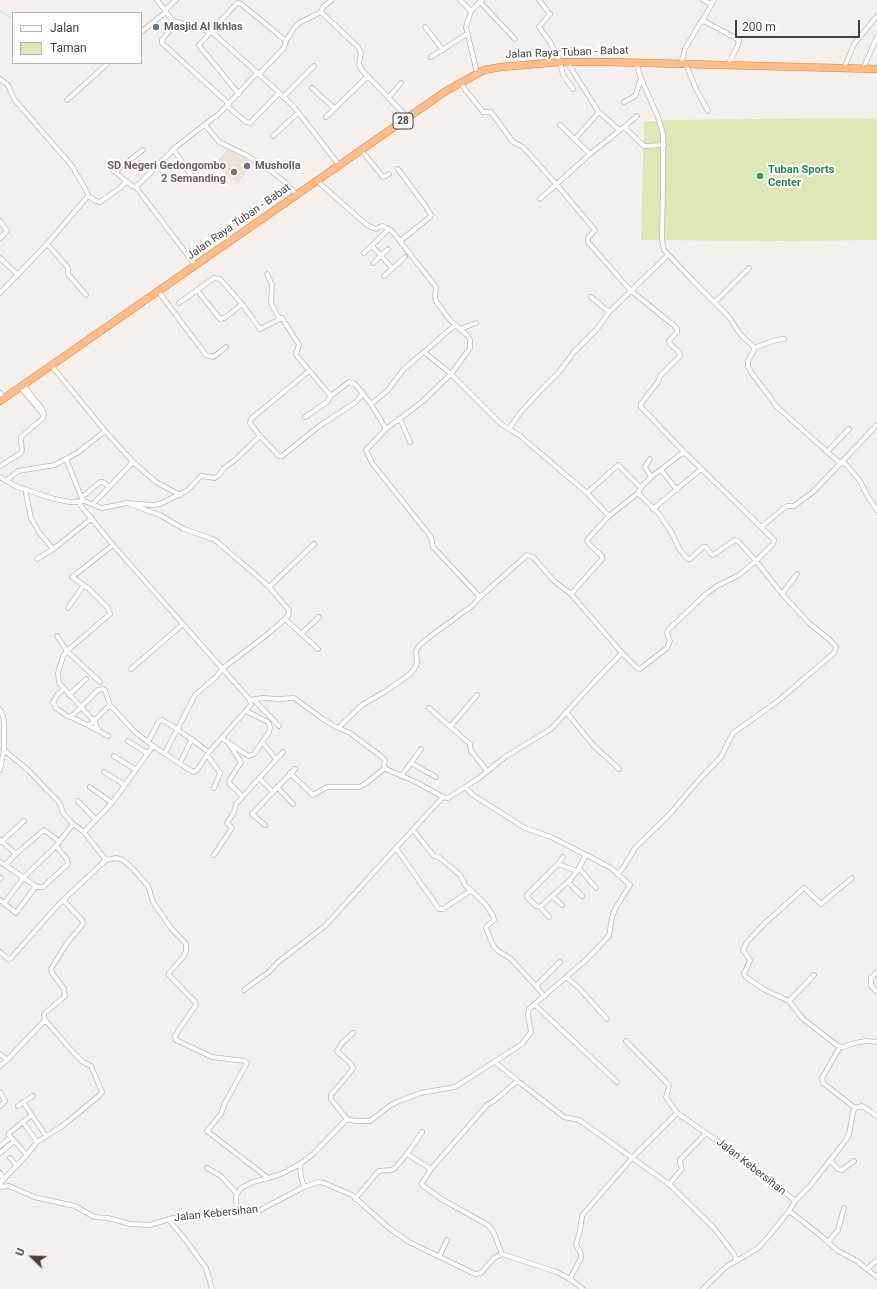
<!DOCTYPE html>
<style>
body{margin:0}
#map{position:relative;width:877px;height:1289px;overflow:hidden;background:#f5f0ec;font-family:Roboto,sans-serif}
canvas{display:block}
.legend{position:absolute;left:12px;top:12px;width:130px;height:52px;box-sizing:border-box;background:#fff;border:1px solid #b7b2b0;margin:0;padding:5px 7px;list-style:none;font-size:12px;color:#4a3f39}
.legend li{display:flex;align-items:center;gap:8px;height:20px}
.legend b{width:20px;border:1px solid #b7b2b0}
.north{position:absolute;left:12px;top:1237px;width:40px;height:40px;-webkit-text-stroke:3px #fff;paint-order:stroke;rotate:293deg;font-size:11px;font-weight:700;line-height:16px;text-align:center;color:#4a3f39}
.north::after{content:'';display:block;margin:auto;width:14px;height:18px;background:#4a3f39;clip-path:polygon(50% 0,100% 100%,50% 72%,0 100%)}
.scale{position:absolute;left:735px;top:20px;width:125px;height:18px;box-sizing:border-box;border:2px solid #4a3f39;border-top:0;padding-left:5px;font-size:12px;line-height:14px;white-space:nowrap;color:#4a3f39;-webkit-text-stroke:3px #fff;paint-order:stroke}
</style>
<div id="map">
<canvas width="877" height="1289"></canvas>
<ul class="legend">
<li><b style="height:5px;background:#fff"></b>Jalan</li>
<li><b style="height:11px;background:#dde8b6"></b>Taman</li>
</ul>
<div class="north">U</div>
<div class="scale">200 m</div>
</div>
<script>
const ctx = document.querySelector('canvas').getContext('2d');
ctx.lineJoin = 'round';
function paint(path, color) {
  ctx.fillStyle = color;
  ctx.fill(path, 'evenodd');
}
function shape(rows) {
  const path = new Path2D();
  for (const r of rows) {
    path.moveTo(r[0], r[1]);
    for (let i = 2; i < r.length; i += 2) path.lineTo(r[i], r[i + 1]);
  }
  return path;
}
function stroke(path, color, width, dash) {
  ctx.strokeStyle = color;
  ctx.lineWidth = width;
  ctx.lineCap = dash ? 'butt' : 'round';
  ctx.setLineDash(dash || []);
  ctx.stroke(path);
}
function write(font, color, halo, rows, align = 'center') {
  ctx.font = font + ' Roboto,sans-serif';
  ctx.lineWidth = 4;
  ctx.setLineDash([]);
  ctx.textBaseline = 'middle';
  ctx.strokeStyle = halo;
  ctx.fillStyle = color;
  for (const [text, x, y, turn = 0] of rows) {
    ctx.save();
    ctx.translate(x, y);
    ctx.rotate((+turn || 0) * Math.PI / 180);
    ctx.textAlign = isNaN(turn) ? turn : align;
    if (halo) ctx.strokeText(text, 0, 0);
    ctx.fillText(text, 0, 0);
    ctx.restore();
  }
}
paint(shape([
 [228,149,254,163,237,183,213,165]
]), '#eee2d6');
paint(shape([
 [846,118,877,119,877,240,781,241,641,240,644,122,668,120]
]), '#dde8b6');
stroke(shape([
 [0,11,13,19]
]), '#aae3f0', 1);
const minor = shape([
 [157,0,173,21,212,32,273,87,294,107,339,165],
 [332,0,323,7,321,12,358,47,361,53,359,64,361,69,408,118],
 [460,0,471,11],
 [539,0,550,14,539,27,550,42,560,62,563,75,573,89],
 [703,0,711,4],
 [480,2,515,39],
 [165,10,176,0],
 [221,21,229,27],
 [702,21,714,0],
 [176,22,162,40,162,43,229,104],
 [425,27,443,50],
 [141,32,166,12],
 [286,41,294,28,299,23,321,12],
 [431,57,467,34],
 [567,62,598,111,619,130],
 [636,62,640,76,658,117,663,134,663,182,662,240,664,250,693,281,729,317,740,334,753,346,754,350,748,361,748,366,751,372,777,407,841,464],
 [681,64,685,49,700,23,704,21,739,40,738,45,728,65],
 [686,64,695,87,708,111],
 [844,68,854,44,877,16],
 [863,69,877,37],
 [477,73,466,27,471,11,482,0],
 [0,79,8,85,14,99,72,166,87,192,88,196,47,244,0,293],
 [460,83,483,112,491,112,513,142,523,147,556,184,595,230,588,238,588,242,630,290,677,328,677,332,669,341,670,344,679,352,680,356,660,376,658,382,641,404,641,407,684,452],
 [312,88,335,109],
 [239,94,200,47,199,45,237,3,241,4,262,21,286,41,284,48,259,74],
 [283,97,314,66],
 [388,98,401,83],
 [67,100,108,63],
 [624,102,635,96,636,94,641,78],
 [227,106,246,122,250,123,279,93],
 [326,117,367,77],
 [205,125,219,142,248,156,272,172,285,182,297,195],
 [560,125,590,154],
 [624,127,637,116],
 [273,136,298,113],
 [575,139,599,112],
 [173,149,194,179],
 [361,150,383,177,389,174],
 [398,169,424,204,431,215,430,217,400,241],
 [113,170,132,186,136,187,195,265],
 [115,172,143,150],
 [136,187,177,146,220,113,257,73],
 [88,196,96,201,100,202,120,188,127,181],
 [540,199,590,154,624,127,644,146,664,145],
 [0,221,7,231,0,238],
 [47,244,64,263,68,268,68,274,86,295],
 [372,246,392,268],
 [364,253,389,229],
 [0,258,18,275],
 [373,263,388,249],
 [267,274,272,285,271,303,279,318],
 [384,276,405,257],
 [197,290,220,319,224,318,230,314,242,304],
 [158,291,206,355,213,357,226,347],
 [591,297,609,312],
 [715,302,749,268],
 [179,303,214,278,220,279,242,304,260,329,282,318,299,345,296,354,297,356,329,394,332,395,349,382,355,384,371,404,386,429,422,402,451,374,468,351,470,348,470,340,468,336,451,321,437,303,435,298,436,287,392,231,385,227,382,226,376,229,367,225,317,181],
 [460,329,476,323],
 [754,348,776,340,784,339],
 [424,352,455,325],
 [51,365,105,431,133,462,156,482,180,495],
 [20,387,42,413],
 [0,393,4,398],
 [371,404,388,390,404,369,424,352,451,374,501,424,519,435,587,493,609,516,638,493,659,514,670,530,680,550,688,559,690,559,703,547,706,547,711,554,713,555,735,540,738,541,756,561,782,594,809,623,831,641,836,647,834,653,778,701,733,733,721,757,698,781,669,815,635,848,623,868,617,874],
 [305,417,327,402,331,395],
 [400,419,410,442],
 [509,429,520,413,542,389,560,371,574,352,597,329,609,312,668,255],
 [260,436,279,456,282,456,318,427,356,402,363,393],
 [827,452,849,429],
 [66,459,83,501],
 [650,459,645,467,651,477],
 [843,461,860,481,868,497,877,510],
 [0,466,21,453,22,450,21,440,21,437,43,418,44,413,40,406,23,385],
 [661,470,677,490],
 [0,477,15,486,54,499,70,502,84,501,102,508,127,503,153,505,160,504,188,490,201,476,215,478,219,475,224,468,235,460,260,436,250,423,251,419,309,371],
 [6,481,18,471,55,465,77,453,105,431],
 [25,489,31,518,39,532,53,549],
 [587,493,618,465,641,488],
 [638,493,641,487,651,477,681,454,685,453,761,527],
 [82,497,100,482,103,482,109,487],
 [127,503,160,515,184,529,210,538,215,540,257,576,269,587,289,610,288,616,285,619,269,633,222,669,216,677,195,695,165,753],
 [93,504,133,462],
 [653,509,701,469],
 [609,516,587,540,589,544,602,556,602,559,571,594,622,653,637,668,640,669,667,648,670,641,667,633,668,630,706,594,717,586,739,575,756,561,773,544,774,540,761,527,784,508,787,506,794,506,814,491,877,425],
 [37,559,52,550,92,518],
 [269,587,314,544],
 [782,594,797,574],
 [480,597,527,555,533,557,554,581,571,594],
 [68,608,84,585],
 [285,619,318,649],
 [302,633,319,617],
 [57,636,67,651,100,682],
 [131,669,183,624],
 [64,689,58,694,53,702,56,708,67,716,71,717,98,690,103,689,105,690,110,705,135,732,153,746,193,772,197,770,209,752,251,705,250,700,113,545,77,501],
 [69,695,86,679],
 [250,700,263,698,279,699,294,698,323,719,336,727,350,733,378,754,385,760,384,766,386,769,418,783,443,797,448,798,479,778,505,757,551,729,594,682,622,653],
 [254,700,279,726],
 [429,708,470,744,471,751,487,771],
 [0,710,3,716,4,723,4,750,29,771,46,789,58,801,61,806,63,813,73,824],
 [566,712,594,746,619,769],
 [71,717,99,731],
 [89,725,94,721,59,683,58,673,63,656,67,651,110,614,108,608,88,588,72,577,113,545],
 [450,727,477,695],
 [338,728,362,705,386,691,410,674,414,669,417,663,416,651,419,646,428,638,473,605,480,597,433,547,431,537,372,463,366,450,386,429],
 [108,736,99,731,94,721,110,705],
 [222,738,245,754,249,756,254,754,269,732,270,727,268,722,246,711],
 [128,741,147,753],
 [148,742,159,721,162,720,177,729,209,752],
 [262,742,276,759],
 [229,744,241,762,229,781,230,784,242,796],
 [153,746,112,803,84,832,106,860,116,858,123,860,133,869,148,886,153,902,171,928,186,944,186,951,184,956,169,973,169,975,195,1002,196,1005,178,1031,175,1036,176,1040,212,1057,245,1061,247,1063,225,1103,221,1114,207,1131,268,1178,281,1174,300,1164,313,1154,347,1119,355,1121,370,1121,391,1105,399,1101,421,1093,455,1087,522,1044,531,1032,528,1015,529,1009,586,960,609,936,612,917,615,909,630,885,611,868,598,861,551,837,525,828,473,795,465,787],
 [207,755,220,773,214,788],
 [114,756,136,770],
 [180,763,192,739],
 [411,763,421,749],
 [0,770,4,750],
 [104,772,125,785],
 [290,773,313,795,327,787,359,787,365,784,385,768],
 [401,776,411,763,436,777],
 [259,778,273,792],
 [90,787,112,803],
 [277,787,293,804],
 [443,797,396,848,439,909,443,909,470,891,473,892,486,905,493,916,494,920,487,926,486,928,493,945,498,951,510,958,536,986,544,996],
 [78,801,96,820],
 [265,825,252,814,295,769],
 [413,830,434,856,440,858,460,875,466,886,472,891],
 [0,840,16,854],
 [1,842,24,821],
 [214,855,232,828,227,823,234,812,236,804,283,752],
 [0,862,5,865,16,854,44,830,60,842],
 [558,864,563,857],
 [5,865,37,887,43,887,68,864,67,859,56,846],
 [579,868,596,888],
 [577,871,558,864,527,895,528,898,536,906,540,907,571,879,577,871,586,855],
 [852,878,821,904,804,888,765,923,747,942,743,950,750,960,744,974,746,977,765,990,789,1001,803,1019,838,1046,843,1047,854,1043,866,1041,877,1042],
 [0,879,1,878],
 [568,882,582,896],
 [552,896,562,905],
 [0,900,16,913,36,886],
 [4,904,23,878,56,846,73,824,84,832],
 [540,907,549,917],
 [0,952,8,959,11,958,59,904,106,860],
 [877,972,871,978,871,986,877,992],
 [566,977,578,987,607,1019],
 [536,986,560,962],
 [244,990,270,971,277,963,325,926,396,848],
 [789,1001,814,975],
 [534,1004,617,1082],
 [626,1041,668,1084,669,1087,666,1097,677,1113,716,1140,776,1185,795,1201,789,1211,769,1236,758,1248,745,1256,727,1266,703,1289],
 [840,1047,822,1078,823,1083,855,1108],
 [0,1054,7,1060,0,1066],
 [7,1060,45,1020],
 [495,1062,518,1081],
 [0,1092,5,1101,0,1106],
 [23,1102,46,1136],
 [18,1106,33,1096],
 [347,1119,331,1099,331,1095,352,1070,353,1067,351,1064,337,1051,342,1043,353,1033],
 [23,1122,37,1142],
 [0,1146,11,1137],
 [0,1153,14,1141],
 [407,1154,422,1132],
 [27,1155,9,1135,9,1133,32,1115],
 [10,1158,17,1166],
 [830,1160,838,1169,842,1170,854,1161],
 [300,1164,301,1177,304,1187],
 [207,1168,221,1176,237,1194],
 [431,1169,422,1183,422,1185,443,1200,488,1225,494,1233,502,1254],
 [0,1173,3,1178,0,1186],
 [3,1180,27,1155,37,1142,61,1127,100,1095,102,1092,91,1066,83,1062,72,1051,45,1020,44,1016,44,1014,65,996,64,989,52,973,51,969,67,943,83,924,82,920,63,900],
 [669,1184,682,1169,680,1164,680,1160,706,1133],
 [0,1187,9,1186,34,1197,75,1206,94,1217,108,1218,130,1224,150,1225,173,1218,197,1218,260,1210,304,1187,319,1182,324,1183,352,1195,389,1228,409,1242,475,1274,481,1273,494,1258,502,1254,557,1272,570,1279,583,1289],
 [355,1199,376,1174,379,1171,391,1170,395,1168,407,1154,431,1169,487,1105,494,1101,516,1082,519,1082,564,1117,579,1120,669,1184,714,1228,734,1254,736,1260],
 [795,1201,810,1186,846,1140,849,1134,853,1112,855,1108,862,1106,877,1116],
 [789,1211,820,1235,838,1251,857,1261,877,1277],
 [237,1212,236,1198,237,1194,241,1188,253,1182,268,1178],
 [168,1219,184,1238,206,1268,212,1289],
 [828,1242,838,1230,844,1208],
 [439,1257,447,1240],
 [867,1269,877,1260],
 [570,1279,581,1258,581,1254,576,1244,580,1231,582,1216,585,1212,632,1158,677,1113]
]);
const trunk = shape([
 [0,401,446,91,484,70,501,67,560,62,607,62,877,69]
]);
stroke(minor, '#c1b6ae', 5.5);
stroke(trunk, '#db7f40', 8);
stroke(minor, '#fff', 4);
stroke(trunk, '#fcbd88', 7);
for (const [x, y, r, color] of [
 [156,27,4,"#6b7280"],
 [247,166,4,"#6b7280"],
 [234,172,4,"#8d6e63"],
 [760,176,4,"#2e9e5b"]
]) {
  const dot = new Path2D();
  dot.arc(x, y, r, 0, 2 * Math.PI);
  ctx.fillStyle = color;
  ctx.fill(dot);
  stroke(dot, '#fff', 1.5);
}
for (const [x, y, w] of [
 [403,121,20]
]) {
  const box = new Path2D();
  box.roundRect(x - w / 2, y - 8, w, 16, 3);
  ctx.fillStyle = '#fff';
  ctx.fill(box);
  stroke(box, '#4a3f39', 1);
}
write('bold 10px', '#4a3f39', null, [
 ["28",403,121]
]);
write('bold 11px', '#5b616d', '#fff', [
 ["Masjid Al Ikhlas",164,27],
 ["Musholla",255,166]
], 'left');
write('11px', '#4a3f39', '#fff', [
 ["Jalan Raya Tuban - Babat",567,53,-2],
 ["Jalan Raya Tuban - Babat",239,222,-35],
 ["Jalan Kebersihan",751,1167,38],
 ["Jalan Kebersihan",216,1214,-6]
]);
write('bold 11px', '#785e54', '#fff', [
 ["SD Negeri Gedongombo",226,166],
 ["2 Semanding",226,179]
], 'right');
write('bold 11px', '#27864d', '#fff', [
 ["Tuban Sports",768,170],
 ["Center",768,183]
], 'left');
</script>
